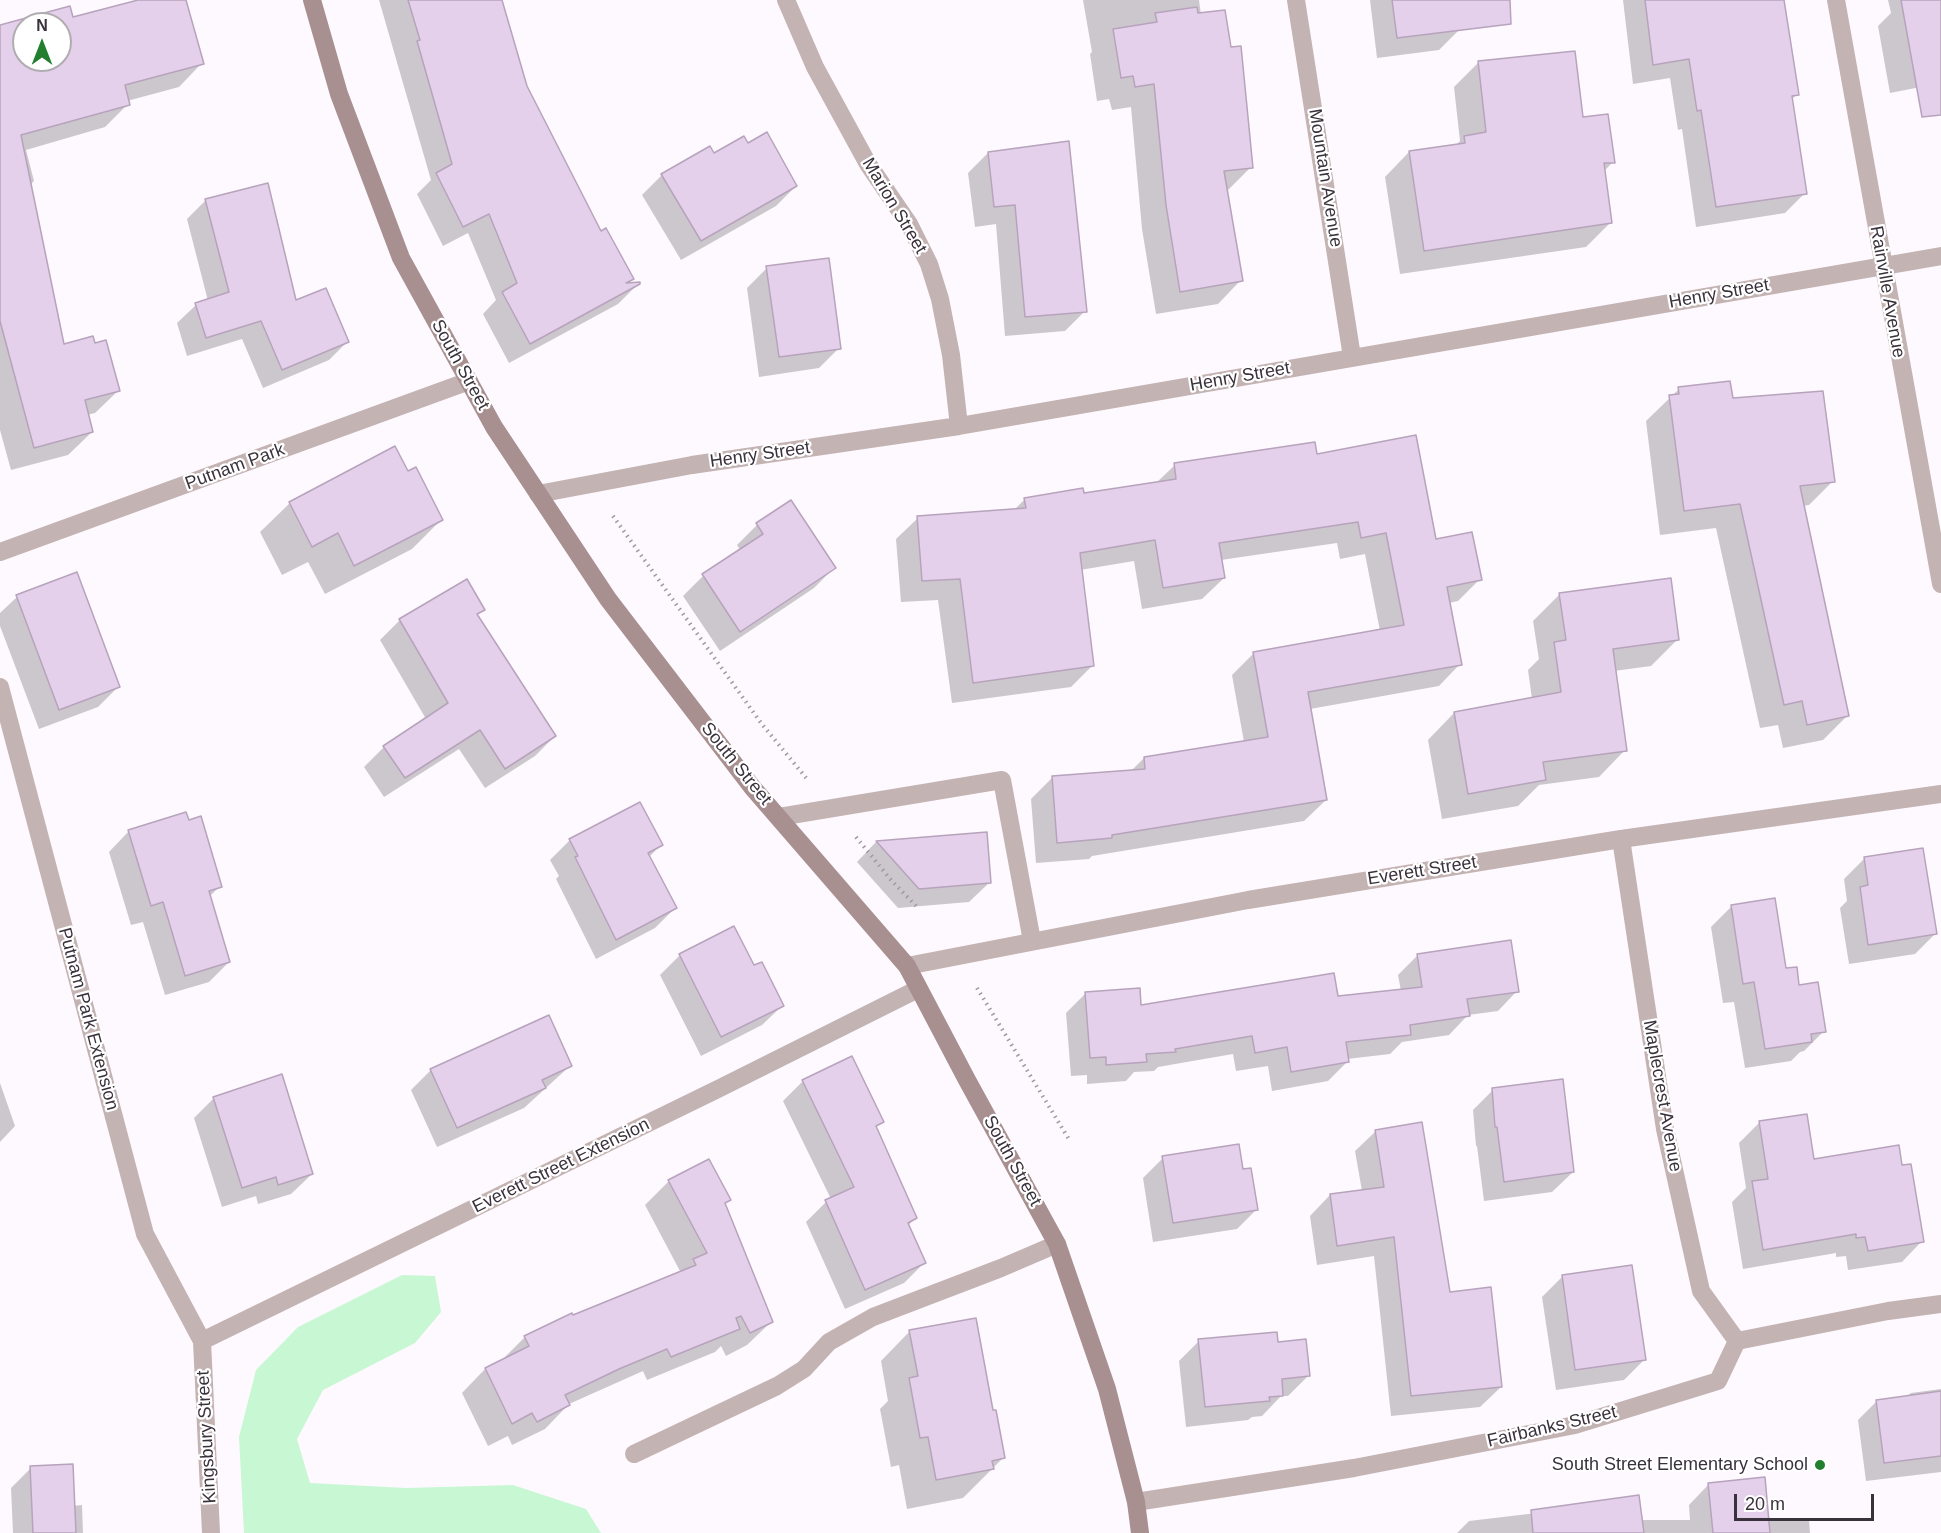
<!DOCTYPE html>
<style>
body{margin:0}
#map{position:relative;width:1941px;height:1533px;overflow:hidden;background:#fef9ff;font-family:Arial,sans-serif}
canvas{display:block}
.north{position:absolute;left:12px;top:12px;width:60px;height:60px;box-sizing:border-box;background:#fff;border:2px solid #b0adb1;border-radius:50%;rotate:0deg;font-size:16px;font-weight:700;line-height:24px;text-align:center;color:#39313b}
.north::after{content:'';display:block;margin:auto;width:21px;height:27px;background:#227f2f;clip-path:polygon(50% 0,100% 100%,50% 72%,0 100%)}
.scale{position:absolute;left:1734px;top:1494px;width:140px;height:27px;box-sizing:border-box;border:3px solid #39313b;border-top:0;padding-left:8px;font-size:18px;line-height:21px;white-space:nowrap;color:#39313b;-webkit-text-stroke:4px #fff;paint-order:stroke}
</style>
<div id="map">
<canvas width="1941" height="1533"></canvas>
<div class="north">N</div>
<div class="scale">20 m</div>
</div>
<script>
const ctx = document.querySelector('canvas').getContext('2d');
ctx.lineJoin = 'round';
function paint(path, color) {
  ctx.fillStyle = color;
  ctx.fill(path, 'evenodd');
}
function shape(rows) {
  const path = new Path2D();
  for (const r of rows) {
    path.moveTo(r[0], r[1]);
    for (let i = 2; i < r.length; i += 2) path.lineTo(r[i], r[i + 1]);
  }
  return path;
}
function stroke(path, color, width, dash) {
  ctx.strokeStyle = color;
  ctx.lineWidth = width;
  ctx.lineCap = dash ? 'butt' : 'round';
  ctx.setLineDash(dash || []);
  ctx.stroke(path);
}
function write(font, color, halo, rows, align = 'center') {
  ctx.font = font + ' Arial,sans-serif';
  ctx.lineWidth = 4.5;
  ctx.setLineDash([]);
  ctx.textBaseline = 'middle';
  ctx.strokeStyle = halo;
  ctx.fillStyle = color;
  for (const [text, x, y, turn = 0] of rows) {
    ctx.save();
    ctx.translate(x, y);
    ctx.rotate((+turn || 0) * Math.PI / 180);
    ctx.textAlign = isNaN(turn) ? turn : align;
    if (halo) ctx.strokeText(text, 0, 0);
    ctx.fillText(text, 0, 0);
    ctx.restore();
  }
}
paint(shape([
 [402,1275,435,1276,441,1312,415,1343,323,1390,297,1439,310,1483,406,1488,513,1485,586,1509,601,1533,244,1533,239,1437,256,1370,298,1327]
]), '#c8f7d4');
paint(shape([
 [144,0,184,0,202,63,179,87,127,101,128,104,105,127,26,150,34,181,30,185,63,346,119,390,95,413,87,415,92,432,68,455,11,470,0,430,0,27,69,8,72,19],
 [24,24,60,24,60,60,24,60],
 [379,0,470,0,526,86,600,234,632,279,625,285,639,283,618,304,509,363,483,314,496,300,468,233,443,246,417,194,431,180],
 [1083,0,1199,0,1201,15,1251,167,1227,191,1241,280,1218,304,1156,314,1142,229,1131,107,1112,110,1109,99,1097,101,1090,54,1092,52],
 [1370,0,1455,0,1459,30,1439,50,1377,58],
 [1623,0,1745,0,1797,94,1791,100,1805,193,1785,213,1696,227,1682,129,1678,130,1670,78,1633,84],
 [1888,0,1941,0,1941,83,1890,93,1878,26,1891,13],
 [1478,63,1582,119,1613,162,1604,171,1611,222,1586,247,1400,274,1385,177,1409,152,1456,145,1460,141,1454,87],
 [748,145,796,186,776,206,681,260,642,195,662,175,714,155],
 [988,153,1085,311,1065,331,1005,336,996,224,975,227,968,173],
 [206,200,295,302,347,342,329,360,263,388,242,339,187,356,177,323,196,305,208,301,187,219],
 [767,268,839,348,819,368,759,377,747,288],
 [1679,389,1731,400,1833,481,1809,505,1802,506,1847,716,1823,740,1783,748,1778,725,1760,728,1716,528,1660,535,1646,421],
 [1316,456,1435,541,1480,579,1458,601,1449,603,1460,664,1439,686,1310,709,1326,800,1304,821,1092,856,1089,859,1036,863,1031,799,1052,778,1131,771,1144,758,1244,742,1232,675,1254,653,1380,631,1365,554,1340,559,1337,543,1221,560,1224,578,1202,599,1142,609,1134,561,1080,570,1092,666,1071,687,952,703,938,600,901,602,896,539,918,518,1013,511,1025,499,1083,495,1156,483,1175,465],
 [407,473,442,519,412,549,325,594,308,562,282,575,260,532,290,503],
 [790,502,834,568,814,588,720,651,683,596,703,576,741,551,737,545,757,525],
 [76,574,118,687,98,707,39,729,0,626,0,613,17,597],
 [1560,594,1677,640,1651,666,1614,671,1625,750,1599,777,1539,785,1518,806,1442,819,1428,740,1454,713,1532,699,1528,670,1539,659,1533,621],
 [483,610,476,616,555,736,535,756,485,788,459,749,384,797,364,767,384,747,426,719,380,640,400,620],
 [129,831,220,886,209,897,229,962,209,982,165,995,143,922,131,925,109,852],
 [985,833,990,882,969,902,898,908,857,862,876,842],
 [570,840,661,845,649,857,675,908,655,928,596,959,556,879,559,876,550,860],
 [1864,859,1935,934,1915,954,1849,964,1840,908,1847,901,1844,879],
 [1731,907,1798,986,1824,1031,1804,1051,1800,1052,1791,1061,1745,1068,1734,1002,1723,1003,1711,927],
 [680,955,753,967,783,1005,762,1025,701,1056,660,975],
 [1418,955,1517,991,1498,1011,1468,1015,1449,1035,1402,1042,1390,1054,1347,1059,1348,1061,1328,1081,1272,1091,1268,1066,1236,1071,1233,1054,1158,1067,1154,1071,1134,1072,1126,1081,1087,1084,1087,1075,1071,1076,1066,1013,1086,993,1140,1007,1337,998,1401,991,1398,975],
 [571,1065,524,1108,437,1147,411,1090,431,1070],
 [803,1081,882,1121,875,1128,916,1218,907,1226,924,1263,904,1283,845,1309,806,1222,826,1202,831,1199,783,1101],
 [0,1083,15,1126,0,1142],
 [1493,1090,1573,1172,1552,1192,1484,1201,1477,1146,1476,1146,1473,1110],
 [214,1098,312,1174,291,1194,258,1204,256,1196,222,1207,194,1118],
 [1759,1123,1813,1160,1901,1167,1922,1241,1902,1262,1848,1270,1846,1256,1836,1257,1836,1253,1743,1269,1732,1202,1746,1188,1739,1143],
 [1376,1131,1449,1293,1501,1387,1480,1407,1391,1416,1374,1256,1317,1265,1310,1216,1330,1195,1362,1191,1355,1151],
 [1163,1158,1242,1170,1257,1209,1237,1229,1153,1242,1143,1178],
 [669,1181,729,1200,724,1205,771,1322,747,1345,726,1356,721,1346,715,1352,647,1380,643,1371,569,1404,545,1429,512,1445,508,1436,488,1446,462,1393,485,1369,500,1362,525,1337,681,1273,645,1205],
 [1562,1277,1644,1360,1624,1380,1556,1390,1542,1297],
 [910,1331,992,1412,1003,1458,963,1498,907,1509,899,1465,891,1467,880,1409,888,1401,881,1361],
 [1199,1341,1277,1344,1308,1376,1288,1396,1281,1396,1262,1416,1252,1417,1248,1420,1186,1427,1179,1361],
 [1941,1389,1941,1472,1866,1481,1858,1420,1877,1401,1906,1397,1911,1393],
 [31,1468,73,1506,82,1505,83,1533,13,1533,11,1488],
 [1709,1484,1767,1520,1809,1520,1810,1533,1457,1533,1469,1521,1579,1508,1641,1520,1690,1520,1689,1505]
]), '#0003');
const building = shape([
 [138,0,186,0,204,64,125,85,130,105,21,135,64,344,93,336,95,343,106,340,120,391,85,400,93,432,34,448,0,321,0,25,70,6,73,17,138,0],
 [24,24,60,24,60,60,24,60,24,24],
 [408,0,502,0,527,86,601,231,606,228,634,279,626,283,640,282,640,284,530,344,502,292,517,283,489,214,463,227,436,173,452,164,417,41,420,40,408,0],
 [1392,0,1510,0,1511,24,1397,38,1392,0],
 [1645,0,1784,0,1799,95,1792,96,1807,194,1716,207,1701,110,1697,111,1689,59,1653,65,1645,0],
 [1901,0,1941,0,1941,115,1922,117,1901,0],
 [1197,7,1198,13,1225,10,1231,47,1241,46,1253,168,1224,171,1243,281,1180,292,1166,205,1154,84,1135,87,1133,76,1121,78,1113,29,1157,22,1155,13,1197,7],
 [1575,51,1583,117,1608,114,1615,163,1604,163,1612,223,1424,251,1409,151,1465,143,1464,136,1486,132,1478,61,1575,51],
 [767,132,797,186,701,241,661,174,710,146,714,153,744,136,748,143,767,132],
 [1069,141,1087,312,1025,317,1015,205,994,207,988,152,1069,141],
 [268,183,296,300,326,288,349,342,282,370,261,321,206,338,195,303,229,292,205,199,268,183],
 [829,258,841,349,779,357,766,266,829,258],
 [1730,381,1733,398,1823,391,1835,482,1800,486,1849,716,1807,725,1802,701,1784,705,1740,504,1684,511,1669,395,1679,394,1678,387,1730,381],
 [1416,435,1436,539,1472,532,1482,580,1447,587,1462,665,1308,692,1327,800,1112,835,1112,838,1057,843,1052,776,1145,769,1144,757,1268,737,1253,652,1404,625,1386,533,1361,538,1358,522,1219,543,1225,578,1163,588,1155,540,1080,553,1094,666,973,683,960,579,922,581,917,516,1026,508,1024,498,1083,488,1084,493,1176,479,1174,463,1315,442,1317,454,1416,435],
 [395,446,408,471,416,467,443,520,354,566,338,533,312,547,289,502,395,446],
 [791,500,836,568,740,632,702,574,763,534,756,523,791,500],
 [77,572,120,687,59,710,16,595,77,572],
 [1671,578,1679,640,1613,649,1627,751,1543,762,1546,780,1468,794,1454,712,1561,692,1554,642,1566,640,1559,593,1671,578],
 [467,579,485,610,477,614,556,736,505,769,480,730,405,778,383,746,448,703,399,619,467,579],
 [640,802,663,845,648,853,677,908,616,940,575,857,578,856,569,839,640,802],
 [186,812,189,820,201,816,222,887,209,891,230,962,185,976,163,902,151,906,128,830,186,812],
 [987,832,991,883,919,889,876,841,987,832],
 [1923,848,1937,934,1868,945,1860,887,1868,885,1864,857,1923,848],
 [1775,898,1786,968,1797,967,1799,985,1818,982,1826,1032,1811,1034,1812,1042,1765,1049,1754,982,1743,984,1731,905,1775,898],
 [734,926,754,965,762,962,784,1006,721,1037,679,954,734,926],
 [1511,940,1519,992,1467,999,1470,1016,1410,1025,1411,1035,1346,1042,1349,1062,1291,1072,1287,1047,1255,1053,1252,1036,1175,1049,1176,1052,1146,1054,1147,1062,1106,1065,1106,1057,1090,1058,1085,992,1140,988,1141,1005,1334,973,1338,996,1422,987,1417,954,1511,940],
 [549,1015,572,1066,542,1080,546,1088,457,1128,430,1069,549,1015],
 [852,1056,884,1122,876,1126,917,1218,908,1223,926,1263,865,1290,825,1200,854,1187,802,1080,852,1056],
 [282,1074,313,1174,278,1185,276,1177,242,1188,213,1097,282,1074],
 [1563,1079,1574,1172,1504,1182,1497,1127,1495,1127,1492,1088,1563,1079],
 [1807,1114,1814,1159,1899,1145,1902,1165,1911,1164,1924,1242,1868,1251,1865,1237,1856,1238,1856,1234,1763,1250,1752,1181,1768,1179,1759,1121,1807,1114],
 [1422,1122,1450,1292,1491,1287,1502,1387,1411,1396,1394,1237,1337,1246,1330,1194,1384,1187,1375,1130,1422,1122],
 [1239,1144,1243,1169,1251,1168,1258,1210,1173,1223,1162,1156,1239,1144],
 [709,1159,731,1200,725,1203,773,1322,750,1333,741,1316,736,1318,740,1329,671,1357,667,1349,619,1369,565,1395,570,1405,537,1422,532,1413,512,1424,485,1368,529,1346,524,1336,572,1313,573,1315,696,1265,693,1259,707,1253,668,1180,709,1159],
 [1632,1265,1646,1360,1575,1370,1562,1275,1632,1265],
 [976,1318,993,1410,996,1410,1005,1458,992,1461,994,1469,936,1480,928,1437,920,1438,909,1378,918,1376,909,1330,976,1318],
 [1277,1332,1278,1342,1306,1339,1310,1376,1282,1379,1283,1396,1269,1397,1270,1401,1205,1407,1198,1339,1277,1332],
 [1941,1391,1941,1456,1884,1463,1876,1400,1941,1391],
 [73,1464,76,1533,33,1533,30,1466,73,1464],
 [1765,1477,1770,1533,1713,1533,1708,1483,1765,1477],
 [1639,1495,1644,1533,1533,1533,1531,1510,1639,1495]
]);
paint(building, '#e5d0eb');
stroke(building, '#b7a3bc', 1.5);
stroke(shape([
 [613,516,761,723,807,779],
 [856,837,891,880,919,909],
 [977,988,1070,1141]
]), '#a099a1', 4, [1.5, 4.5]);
stroke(shape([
 [779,817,1002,780,1032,941],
 [634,1454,777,1386,804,1369,829,1342,873,1317,1001,1268,1057,1244]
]), '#c4b3b3', 18);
stroke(shape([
 [786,0,815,67,868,164,909,224,929,264,940,299,951,355,959,426],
 [1296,0,1352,357],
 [1836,0,1941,584],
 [538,494,692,465,959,426,1941,256],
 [0,552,469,381],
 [0,687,145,1234,202,1341,211,1533],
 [1621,839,1665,1129,1701,1291,1737,1341],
 [907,966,1248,900,1621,839,1941,794],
 [202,1341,720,1088,918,989],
 [1136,1502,1354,1468,1575,1425,1718,1381,1737,1341,1888,1311,1941,1304]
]), '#c4b3b3', 18);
stroke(shape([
 [312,0,339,94,401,258,494,427,608,599,752,787,907,966,967,1080,1057,1244,1107,1389,1136,1502,1140,1533]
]), '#a89091', 18);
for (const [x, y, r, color] of [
 [1820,1465,6,"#227f2f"]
]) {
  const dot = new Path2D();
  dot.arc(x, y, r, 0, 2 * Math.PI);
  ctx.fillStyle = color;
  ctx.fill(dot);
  stroke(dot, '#fff', 2);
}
write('18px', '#39313b', '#fff', [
 ["Mountain Avenue",1325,178,81],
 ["Marion Street",894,206,59],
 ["Rainville Avenue",1887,292,80],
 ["Henry Street",1719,294,-10],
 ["South Street",460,365,61],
 ["Henry Street",1240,377,-10],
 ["Henry Street",760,455,-8],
 ["Putnam Park",235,467,-20],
 ["South Street",736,764,51],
 ["Everett Street",1422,871,-9],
 ["Putnam Park Extension",88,1019,75],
 ["Maplecrest Avenue",1662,1096,80],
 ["South Street",1012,1161,61],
 ["Everett Street Extension",561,1166,-26],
 ["Fairbanks Street",1552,1427,-13],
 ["Kingsbury Street",207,1437,-93]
]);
write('18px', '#39313b', '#fff', [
 ["South Street Elementary School",1808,1465]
], 'right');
</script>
